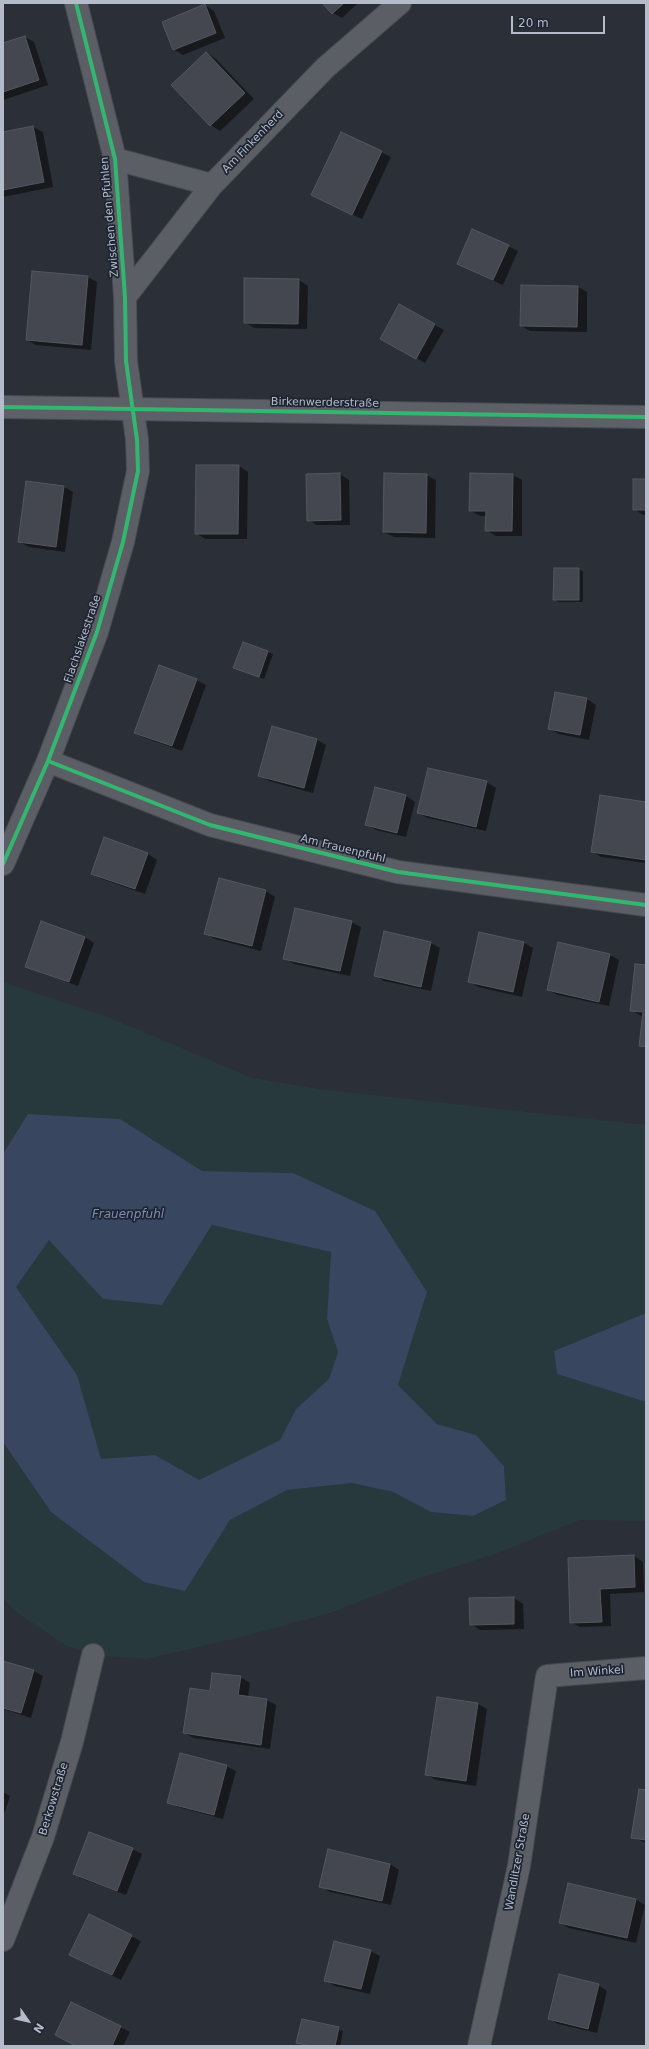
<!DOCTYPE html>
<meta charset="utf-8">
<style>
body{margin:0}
#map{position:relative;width:649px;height:2049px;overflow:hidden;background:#2b2f37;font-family:"DejaVu Sans",sans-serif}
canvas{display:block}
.frame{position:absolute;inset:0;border:4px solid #b5bbc8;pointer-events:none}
.north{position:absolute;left:8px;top:2001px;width:40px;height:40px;-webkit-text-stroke:3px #1e2532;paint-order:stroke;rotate:124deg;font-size:11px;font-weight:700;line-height:16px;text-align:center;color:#b5bbc8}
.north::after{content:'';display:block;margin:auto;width:14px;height:18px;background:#b5bbc8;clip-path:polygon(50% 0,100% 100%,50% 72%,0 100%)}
.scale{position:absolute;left:511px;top:16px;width:94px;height:18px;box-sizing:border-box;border:2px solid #b5bbc8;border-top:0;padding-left:5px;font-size:12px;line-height:14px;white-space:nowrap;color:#b5bbc8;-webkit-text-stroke:3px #1e2532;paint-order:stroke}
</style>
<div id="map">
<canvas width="649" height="2049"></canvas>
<div class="frame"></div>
<div class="north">N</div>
<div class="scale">20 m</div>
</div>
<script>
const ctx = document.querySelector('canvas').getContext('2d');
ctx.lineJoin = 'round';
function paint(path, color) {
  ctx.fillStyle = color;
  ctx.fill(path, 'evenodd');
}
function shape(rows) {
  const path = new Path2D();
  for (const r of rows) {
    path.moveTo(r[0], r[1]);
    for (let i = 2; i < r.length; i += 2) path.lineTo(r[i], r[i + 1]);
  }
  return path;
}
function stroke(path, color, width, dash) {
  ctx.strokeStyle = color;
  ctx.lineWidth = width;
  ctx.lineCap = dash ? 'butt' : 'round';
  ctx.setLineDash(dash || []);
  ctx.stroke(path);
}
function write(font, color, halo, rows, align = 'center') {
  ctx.font = font + ' "DejaVu Sans",sans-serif';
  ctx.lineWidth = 3.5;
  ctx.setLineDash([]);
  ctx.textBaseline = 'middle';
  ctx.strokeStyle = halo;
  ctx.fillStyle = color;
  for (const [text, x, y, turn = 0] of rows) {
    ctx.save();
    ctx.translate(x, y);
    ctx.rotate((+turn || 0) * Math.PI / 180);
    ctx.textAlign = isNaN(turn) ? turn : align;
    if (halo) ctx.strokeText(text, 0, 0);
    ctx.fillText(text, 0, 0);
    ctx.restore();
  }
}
paint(shape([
 [3,982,108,1017,252,1078,318,1089,646,1125,646,1313,554,1351,557,1374,646,1402,646,1521,579,1520,495,1554,417,1579,333,1612,242,1637,146,1659,93,1655,65,1645,15,1611,3,1598,3,1442,51,1512,144,1582,230,1520,287,1490,352,1483,393,1492,431,1512,473,1516,506,1500,504,1466,476,1435,437,1424,398,1385,427,1292,293,1173,202,1171,120,1119,29,1114,3,1154],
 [212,1225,331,1252,327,1319,338,1352,329,1379,296,1409,280,1440,198,1480,155,1455,101,1460,77,1375,16,1287,49,1239,103,1299,162,1304]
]), '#28393d');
paint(shape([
 [28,1114,120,1119,202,1171,293,1173,375,1211,427,1292,398,1385,437,1424,476,1435,504,1466,506,1500,473,1516,431,1512,393,1492,352,1483,287,1490,230,1520,185,1591,144,1582,51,1512,3,1442,3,1154],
 [212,1225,331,1252,327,1319,338,1352,329,1379,296,1409,280,1440,199,1480,155,1455,101,1459,77,1375,16,1287,49,1240,103,1299,162,1305],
 [646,1313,646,1402,557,1374,554,1351]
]), '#394660');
paint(shape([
 [324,3,358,3,342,18,333,13],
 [205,5,214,11,225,38,183,55,173,49],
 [25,37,34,42,48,85,3,100,3,44],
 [207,53,216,59,254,99,220,131,211,125],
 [33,127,43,132,53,187,3,197,3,133],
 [342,133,391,157,362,219,321,200],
 [508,246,518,251,503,285,458,264],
 [33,272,88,277,97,282,91,350,36,345,27,340],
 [245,279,299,280,308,286,307,329,254,328,245,322],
 [578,287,587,292,587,332,530,331,521,326],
 [400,306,444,330,425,363,382,338],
 [197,466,239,466,248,472,247,539,205,539,196,533],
 [340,474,349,480,350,525,317,525,308,520],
 [426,475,436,480,435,538,394,537,384,532],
 [513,475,522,480,522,536,496,536,486,530,487,516,480,516,471,511],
 [646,480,646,515,643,515,634,509],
 [64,487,73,492,65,552,29,547,19,542],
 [579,569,583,572,583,602,559,602,554,599],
 [243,643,273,654,264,679,235,668],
 [196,680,206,685,182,751,145,738,135,733],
 [587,699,596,705,589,740,559,734,549,729],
 [317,740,326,745,313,793,269,781,260,775],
 [486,782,496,788,486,831,428,818,418,813],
 [375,788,406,796,415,802,406,837,376,830,367,825],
 [646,803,646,863,601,857,592,851],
 [104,839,148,854,157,860,145,894,102,879,92,873],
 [266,891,275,897,261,951,215,939,206,934],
 [351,922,361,927,350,976,294,964,285,958],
 [384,933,431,943,440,948,431,991,384,981,375,975],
 [85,937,94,943,78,986,36,971,26,966],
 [524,943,533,948,522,997,478,987,469,981],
 [610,955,619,960,609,1006,558,995,548,990],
 [646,966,646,1049,640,1045,643,1017,631,1010],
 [634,1556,643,1562,644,1592,610,1594,611,1626,580,1627,571,1622,569,1559],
 [514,1598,523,1604,524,1629,480,1630,471,1624],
 [3,1662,34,1671,43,1676,31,1718,3,1709],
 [240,1677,250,1683,248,1697,267,1700,276,1705,270,1749,194,1738,184,1733,210,1692],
 [478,1704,487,1709,476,1786,436,1780,426,1774],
 [226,1766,236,1771,223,1819,178,1807,169,1802],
 [646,1791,646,1843,632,1837],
 [3,1792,10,1796,3,1817],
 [132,1849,142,1854,126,1895,83,1879,74,1874],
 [390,1864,399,1870,391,1905,330,1892,321,1886],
 [635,1899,645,1905,636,1943,569,1928,560,1923],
 [131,1936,141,1941,121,1980,70,1955],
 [370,1951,380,1956,370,1994,335,1986,325,1980],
 [598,1985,607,1991,597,2033,558,2024,549,2018],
 [72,2003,130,2032,123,2046,77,2046],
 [302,2020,343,2031,340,2046,308,2046,297,2042]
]), '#0007');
const building = shape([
 [322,3,344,3,332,14,322,3],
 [205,4,216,33,173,50,162,22,205,4],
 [25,36,39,80,3,92,3,43,25,36],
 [206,52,245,93,210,126,171,85,206,52],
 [33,126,44,182,3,190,3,132,33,126],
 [341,132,382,151,352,215,311,195,341,132],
 [472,229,509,245,493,280,457,264,472,229],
 [32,271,88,276,82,345,26,340,32,271],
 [244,278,299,279,298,324,244,323,244,278],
 [521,285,578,286,577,327,520,326,521,285],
 [399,304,435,324,416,359,380,339,399,304],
 [196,465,239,465,238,534,195,534,196,465],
 [340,473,341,520,307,521,306,474,340,473],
 [384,473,427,474,426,533,383,532,384,473],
 [470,473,513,474,512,531,485,531,486,511,469,511,470,473],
 [633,479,646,479,646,510,633,510,633,479],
 [26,481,64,486,56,547,18,542,26,481],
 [554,568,579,568,579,600,553,600,554,568],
 [243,642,268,651,259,677,233,668,243,642],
 [159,665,197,679,172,746,134,733,159,665],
 [555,692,587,698,580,735,548,729,555,692],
 [272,726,317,739,304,788,258,776,272,726],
 [428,768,487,781,476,827,417,813,428,768],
 [375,787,406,795,397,833,365,825,375,787],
 [600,795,646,802,646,860,591,852,600,795],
 [104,837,148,853,135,889,91,874,104,837],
 [219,878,266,890,252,946,204,934,219,878],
 [295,908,352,921,340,971,283,959,295,908],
 [41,921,85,937,69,982,25,967,41,921],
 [384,931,431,942,421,987,374,976,384,931],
 [479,932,524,942,513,992,468,982,479,932],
 [558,942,610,954,599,1002,547,990,558,942],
 [635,964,646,965,646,1047,639,1046,643,1012,630,1011,635,964],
 [634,1555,635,1587,600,1589,602,1622,570,1623,568,1558,634,1555],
 [514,1597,514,1624,470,1625,469,1598,514,1597],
 [3,1661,34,1670,21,1713,3,1708,3,1661],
 [212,1673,241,1676,238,1695,267,1699,261,1745,183,1733,190,1688,210,1691,212,1673],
 [437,1697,478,1703,466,1781,425,1775,437,1697],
 [180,1753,227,1765,214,1815,167,1803,180,1753],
 [639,1789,646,1790,646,1840,631,1838,639,1789],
 [89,1832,133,1848,117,1891,73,1874,89,1832],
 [328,1849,390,1864,382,1901,319,1887,328,1849],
 [568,1883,636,1899,627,1938,559,1923,568,1883],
 [89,1914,132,1935,112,1975,69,1955,89,1914],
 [334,1941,371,1950,361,1989,324,1981,334,1941],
 [559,1974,599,1984,588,2029,548,2019,559,1974],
 [71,2002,121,2026,112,2046,76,2046,55,2035,71,2002],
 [302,2019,339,2027,335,2046,311,2046,296,2043,302,2019]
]);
paint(building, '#44474f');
stroke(building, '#53575f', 1);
const street = shape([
 [115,159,212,185],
 [125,297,212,185,325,68,400,3],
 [48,761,210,825,398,872,646,905],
 [3,864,48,761,97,632,123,542,138,471,137,440,126,361,125,297,115,159,76,3],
 [3,1940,43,1837,72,1742,93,1655],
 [479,2046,519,1866,547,1676,646,1668]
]);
const primary = shape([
 [3,407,646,417]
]);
stroke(street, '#464a50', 24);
stroke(primary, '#484c54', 24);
stroke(street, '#5b5e65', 22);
stroke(primary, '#5d6067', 22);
stroke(shape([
 [3,407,646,417],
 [48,761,210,825,398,872,646,905],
 [3,864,48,761,97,632,123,542,138,471,137,440,126,361,125,297,115,159,76,3]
]), '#33b770', 4);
write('11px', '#b5bbc8', '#1e2532', [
 ["Am Finkenherd",253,142,-46],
 ["Zwischen den Pfuhlen",110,217,-95],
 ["Birkenwerderstraße",325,403,1],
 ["Flachslakestraße",83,639,-71],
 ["Am Frauenpfuhl",343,849,14],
 ["Im Winkel",597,1672,-4],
 ["Berkowstraße",54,1799,-73],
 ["Wandlitzer Straße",518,1862,-80]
]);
write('italic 12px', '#7e8eaf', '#1e2532', [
 ["Frauenpfuhl",128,1215]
]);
</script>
